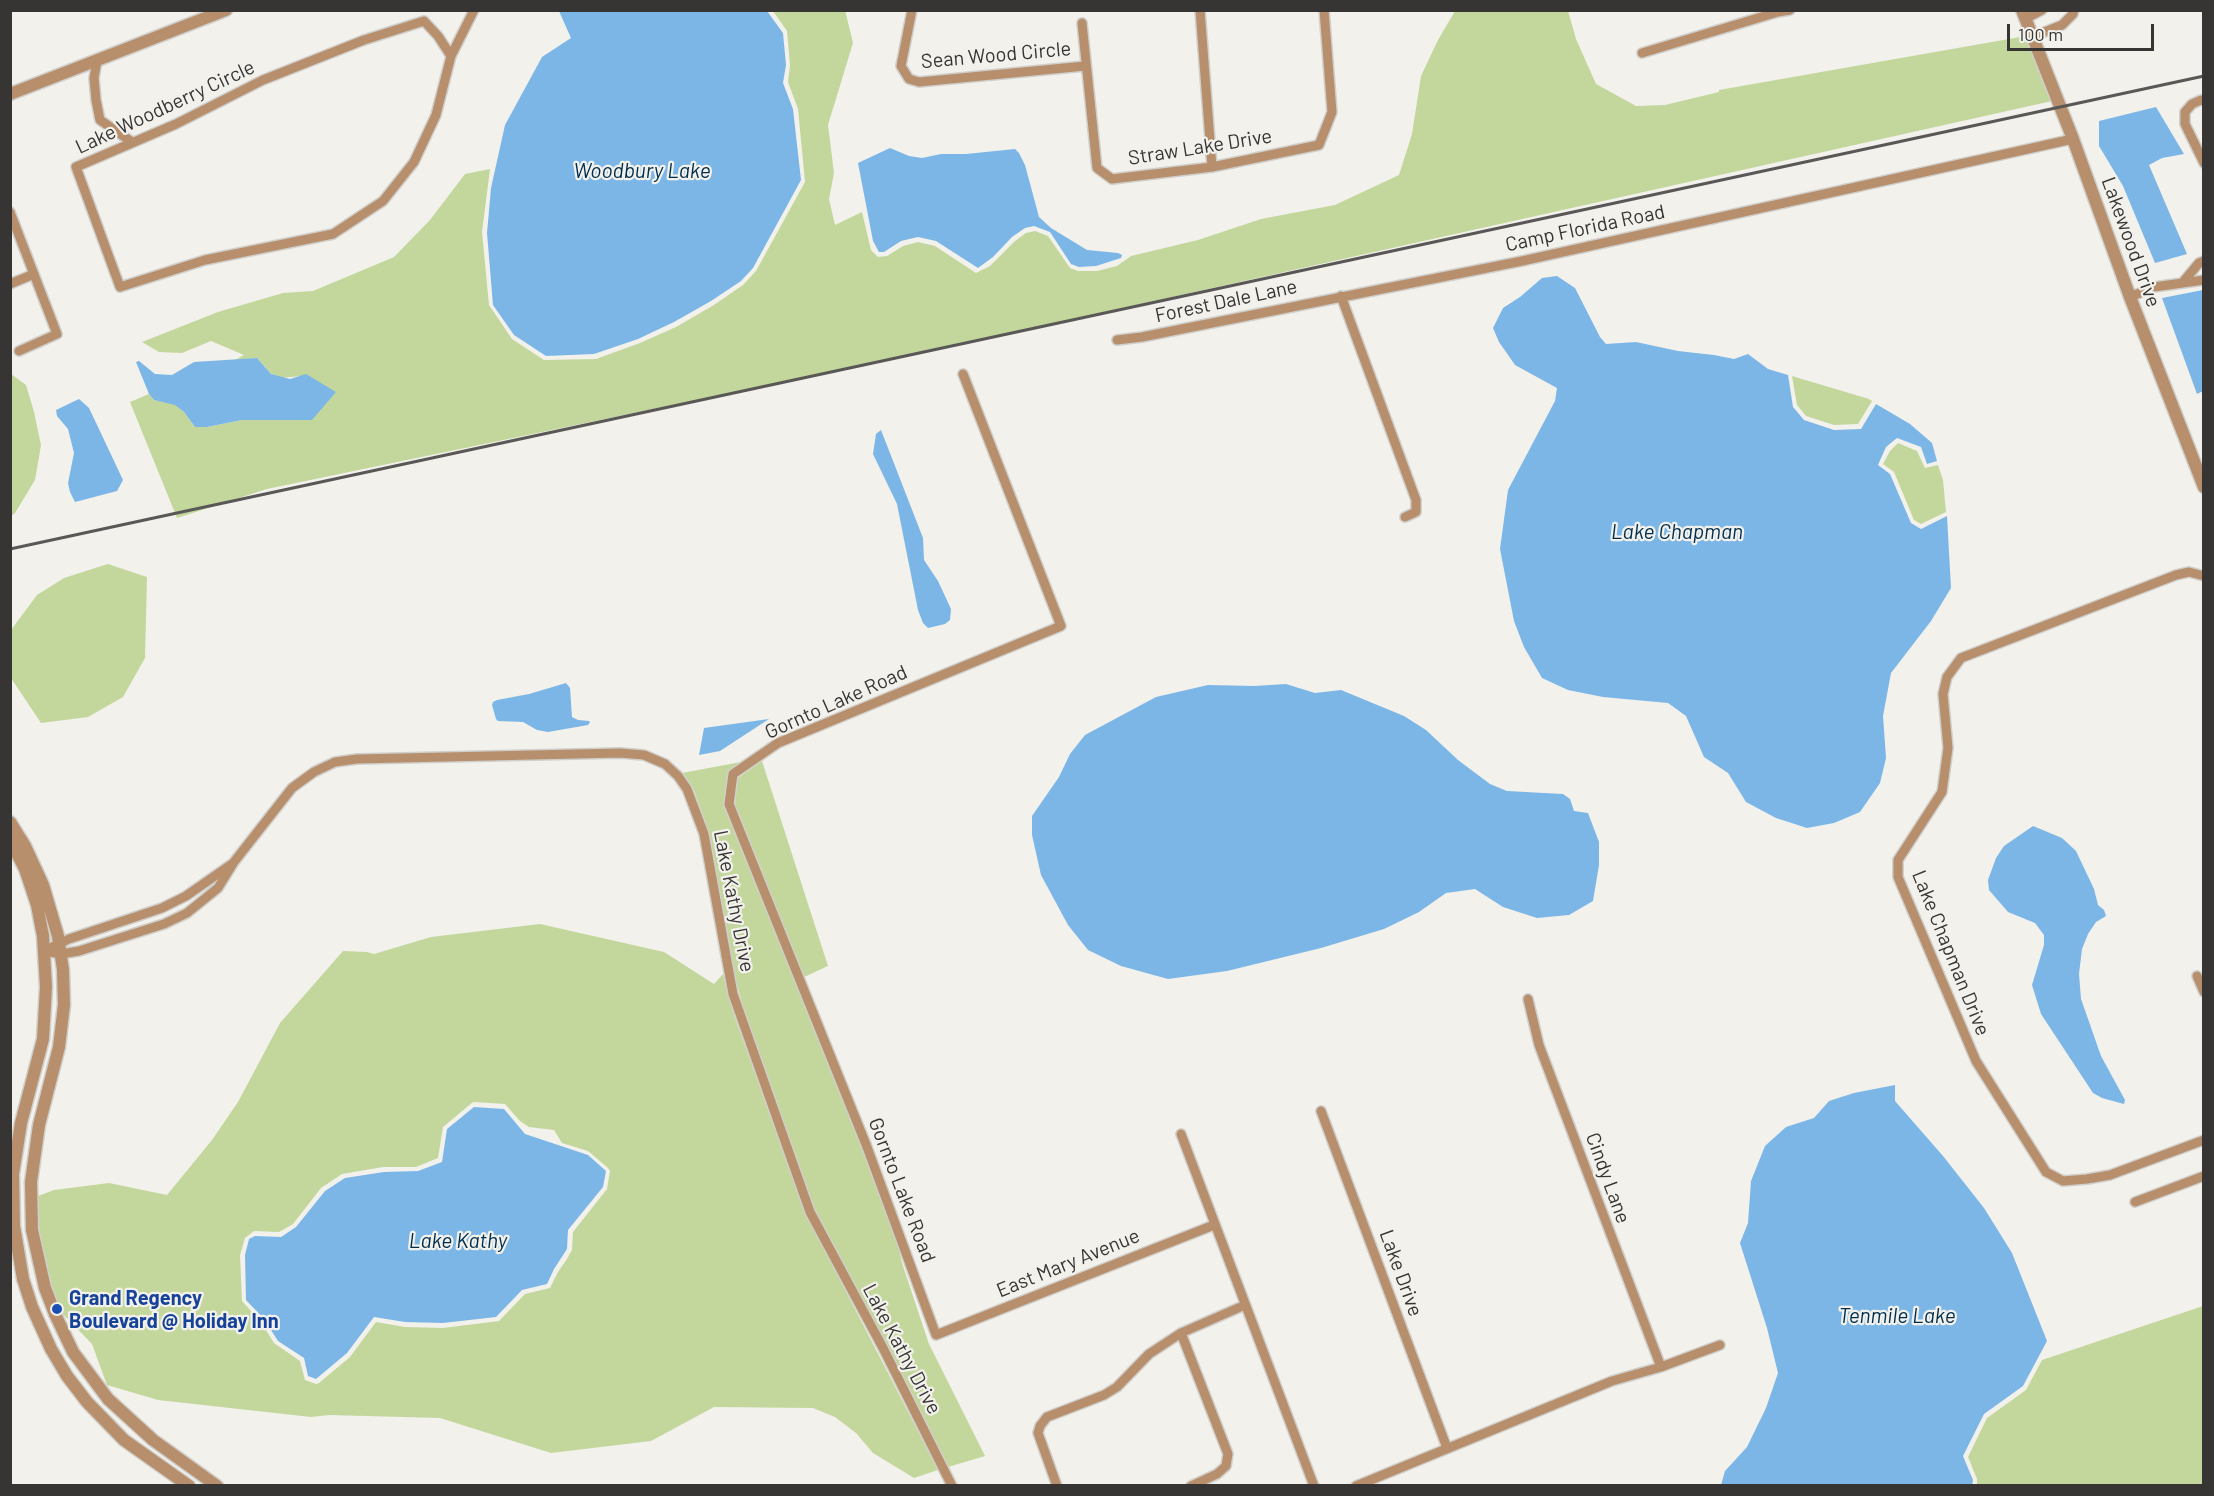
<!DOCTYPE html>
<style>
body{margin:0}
#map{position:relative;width:2214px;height:1496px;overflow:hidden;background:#f2f1ec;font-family:Barlow,sans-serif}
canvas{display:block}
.frame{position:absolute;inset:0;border:12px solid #363534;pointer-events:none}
.scale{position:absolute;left:2007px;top:24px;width:147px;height:27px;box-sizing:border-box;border:3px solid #363534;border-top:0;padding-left:8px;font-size:18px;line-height:21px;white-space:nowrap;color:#363534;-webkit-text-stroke:4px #f2f1ec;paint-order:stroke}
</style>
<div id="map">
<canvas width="2214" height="1496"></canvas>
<div class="frame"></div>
<div class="scale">100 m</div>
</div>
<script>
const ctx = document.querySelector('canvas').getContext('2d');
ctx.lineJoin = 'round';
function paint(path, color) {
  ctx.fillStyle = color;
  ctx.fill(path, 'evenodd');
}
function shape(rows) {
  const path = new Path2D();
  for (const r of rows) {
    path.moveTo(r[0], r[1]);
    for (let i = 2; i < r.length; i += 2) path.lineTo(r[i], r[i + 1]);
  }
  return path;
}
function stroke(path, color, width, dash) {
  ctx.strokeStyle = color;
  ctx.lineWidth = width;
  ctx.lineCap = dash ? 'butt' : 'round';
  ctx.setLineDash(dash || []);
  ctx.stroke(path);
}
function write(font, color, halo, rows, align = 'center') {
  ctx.font = font + ' Barlow,sans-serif';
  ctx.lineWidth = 4.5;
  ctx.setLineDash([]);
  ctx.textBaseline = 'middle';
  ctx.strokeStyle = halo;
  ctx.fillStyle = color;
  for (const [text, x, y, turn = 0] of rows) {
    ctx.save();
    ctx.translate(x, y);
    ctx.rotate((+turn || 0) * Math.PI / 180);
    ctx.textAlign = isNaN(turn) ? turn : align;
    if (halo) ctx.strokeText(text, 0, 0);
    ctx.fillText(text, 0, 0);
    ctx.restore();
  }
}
paint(shape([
 [845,10,853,43,828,125,834,173,829,199,835,225,862,212,871,250,878,257,887,256,903,246,918,242,935,246,976,273,990,266,1015,241,1026,233,1035,231,1048,236,1070,268,1078,271,1097,271,1117,266,1131,256,1198,240,1261,219,1335,205,1399,175,1412,134,1421,76,1438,40,1455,11,1568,11,1576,39,1596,84,1636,106,1665,105,1719,92,1719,90,2026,36,2052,101,885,361,267,489,177,518,130,402,149,394,154,400,175,404,184,412,195,427,207,427,242,420,312,420,301,376,281,378,271,374,257,358,235,360,244,355,211,341,182,353,159,352,142,342,218,312,283,293,313,291,394,257,430,220,465,174,490,169,482,232,489,305,512,339,544,360,596,359,640,343,676,327,714,305,743,285,756,271,805,182,798,109,788,82,790,65,787,31,773,11],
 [11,374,26,385,34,412,41,445,35,480,15,513,11,516],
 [1792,376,1869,399,1872,401,1858,424,1834,425,1806,416,1797,405],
 [1898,443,1917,451,1925,468,1938,465,1943,480,1946,512,1921,524,1914,520,1894,472,1883,464,1890,451],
 [108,564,147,577,145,658,123,697,88,717,41,723,11,678,11,630,37,595,64,578],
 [762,761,828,966,804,977,735,804,738,778],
 [741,762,728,773,725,806,862,1149,899,1249,902,1263,929,1344,985,1456,948,1467,885,1341,835,1251,815,1210,745,1014,733,970,709,833,695,793,682,773],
 [540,924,664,952,714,984,723,974,735,1018,806,1214,938,1470,914,1478,873,1453,856,1433,835,1417,813,1408,714,1407,651,1441,551,1453,440,1418,329,1415,311,1417,158,1400,107,1385,92,1344,58,1309,50,1287,39,1245,36,1210,38,1196,54,1190,109,1183,167,1195,212,1140,238,1102,280,1023,343,951,367,952,374,954,431,937],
 [473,1102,505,1104,520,1121,529,1127,554,1130,562,1143,588,1151,608,1168,610,1171,607,1189,573,1232,572,1250,567,1259,558,1272,550,1288,525,1294,499,1321,443,1328,405,1327,376,1322,350,1357,319,1383,316,1384,305,1380,300,1361,274,1343,261,1322,242,1301,240,1255,245,1238,254,1231,279,1232,293,1224,321,1188,342,1174,383,1167,416,1167,438,1158,443,1127],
 [2203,1306,2203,1485,1977,1485,1977,1479,1968,1457,1987,1418,2026,1390,2042,1360]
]), '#c3d79c');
paint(shape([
 [559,11,767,11,783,33,786,65,783,83,793,109,801,180,753,268,741,281,711,301,674,322,638,339,594,354,546,356,514,335,493,305,487,233,491,188,505,125,542,57,571,38],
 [2156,107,2184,154,2162,158,2149,165,2187,254,2155,263,2123,186,2099,146,2099,121],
 [890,148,909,156,922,158,941,154,966,154,1015,149,1019,153,1025,165,1039,217,1051,228,1087,250,1118,253,1122,255,1121,258,1096,266,1079,267,1071,264,1050,232,1034,226,1025,228,1012,237,993,257,978,268,936,241,918,237,901,241,884,252,879,252,873,241,858,163],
 [1557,276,1575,288,1600,337,1606,344,1636,342,1678,351,1714,355,1734,359,1748,354,1768,369,1788,375,1793,407,1804,420,1834,430,1861,429,1876,404,1910,424,1932,443,1937,461,1927,464,1921,447,1897,438,1886,447,1878,465,1890,474,1911,523,1921,529,1947,516,1951,588,1931,621,1891,673,1883,716,1886,758,1880,783,1860,812,1834,823,1807,828,1776,818,1746,802,1728,773,1704,757,1686,716,1668,703,1603,697,1568,690,1542,678,1524,647,1514,621,1500,549,1508,490,1555,401,1557,388,1515,365,1499,342,1493,328,1503,308,1520,297,1542,278],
 [2203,290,2203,391,2197,394,2162,298],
 [257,358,271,374,290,379,306,374,336,392,312,420,242,420,207,427,195,427,184,412,175,405,154,400,149,394,136,362,139,361,155,374,172,375,194,362],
 [79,399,89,408,123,480,117,491,75,502,70,492,68,483,74,453,68,429,57,416,56,410],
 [881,430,923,538,924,560,938,581,951,609,950,620,945,624,928,628,923,623,918,610,897,504,873,454,876,434],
 [566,683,570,688,572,717,578,720,589,721,590,722,588,725,548,732,537,730,523,722,498,721,496,719,492,705,493,702,497,700,529,694],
 [1286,684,1315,693,1341,690,1404,716,1426,730,1458,760,1490,784,1507,791,1563,794,1570,799,1574,811,1588,813,1599,842,1599,865,1593,901,1569,915,1537,918,1503,907,1475,889,1446,893,1419,912,1384,929,1321,948,1227,971,1168,979,1121,966,1088,950,1068,925,1041,875,1032,835,1032,816,1059,777,1070,754,1085,735,1156,697,1208,685,1254,686],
 [769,719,720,751,699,755,704,728],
 [2033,826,2062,838,2076,851,2094,889,2098,905,2104,910,2106,916,2096,922,2088,934,2082,949,2079,974,2081,999,2101,1056,2125,1100,2124,1104,2102,1098,2093,1093,2041,1014,2032,985,2044,945,2044,935,2035,923,2008,912,1989,890,1988,880,1996,858,2004,846],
 [1895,1085,1895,1101,1943,1156,1984,1208,2012,1253,2047,1341,2023,1386,1984,1414,1963,1456,1973,1480,1972,1485,1721,1485,1725,1471,1747,1447,1766,1408,1778,1373,1767,1328,1740,1243,1748,1223,1751,1181,1765,1146,1786,1127,1814,1118,1829,1101,1854,1093],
 [474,1107,504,1109,525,1134,588,1155,606,1171,603,1187,568,1230,567,1249,554,1269,547,1284,522,1290,496,1317,443,1323,405,1322,374,1317,347,1353,316,1379,308,1376,304,1358,278,1341,264,1319,246,1300,245,1255,249,1239,255,1236,281,1237,296,1227,325,1191,345,1178,384,1172,418,1171,442,1162,447,1129]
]), '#7cb6e7');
const minor = shape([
 [912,10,901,66,909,79,919,82,1085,66],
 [1200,10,1212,167],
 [2025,19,2042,10],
 [1082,23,1097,168,1112,179,1212,167,1319,145,1332,112,1324,10],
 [2032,37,2062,25,2073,14,2074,10],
 [1642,53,1778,12,1790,10],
 [451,56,438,36,424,21,364,40,263,80,176,124,76,167,120,287,205,260,333,234,383,201,414,162,436,115,451,56,474,10],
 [97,61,94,78,96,100,100,120,132,142],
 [2204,101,2201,100,2192,104,2185,112,2185,124,2204,163],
 [10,212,57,334,19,351],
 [2183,282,2199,263,2204,261],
 [10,284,34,274],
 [1341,296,1416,500,1416,512,1405,517],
 [2130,297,2154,287,2204,280],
 [1117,340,1142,337,1522,261,2073,139],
 [963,374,1061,626,778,743,733,774,729,804,867,1147,936,1335,1214,1225],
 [2204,576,2189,572,2176,575,1961,658,1947,677,1943,694,1948,748,1942,792,1898,860,1898,877,1976,1061,2046,1172,2063,1181,2087,1179,2110,1175,2204,1140],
 [44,951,61,954,79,951,164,924,187,913,218,888,234,862,292,788,314,772,335,762,357,759,620,753,644,755,665,764,678,776,687,789,704,834,733,994,810,1212,883,1348,952,1486],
 [44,951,69,939,162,908,186,896,232,864],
 [2197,976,2204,992],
 [1528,999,1539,1045,1661,1367],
 [1321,1111,1447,1448],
 [1181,1134,1314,1486],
 [2135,1202,2204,1176],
 [1181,1333,1228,1454,1226,1466,1217,1474,1191,1486],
 [1057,1486,1038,1433,1040,1426,1047,1417,1104,1395,1117,1387,1149,1354,1181,1333,1245,1305],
 [1356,1486,1612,1381,1661,1367,1720,1345]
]);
const tertiary = shape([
 [2022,10,2073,139,2130,297,2204,487],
 [10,94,226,10],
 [10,822,25,846,43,885,58,936,63,970,64,1005,59,1047,39,1125,31,1182,32,1230,45,1288,55,1314,73,1352,108,1399,153,1440,217,1486],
 [10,840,25,869,37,905,43,936,46,987,43,1039,21,1123,13,1174,14,1226,23,1279,32,1307,51,1349,67,1376,87,1402,124,1440,189,1486]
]);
stroke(minor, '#d0cfcb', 12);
stroke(tertiary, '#d0cfcb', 15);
stroke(minor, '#b78f6c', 9);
stroke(tertiary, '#b78f6c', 12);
stroke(shape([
 [10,549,2204,76]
]), '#595856', 3);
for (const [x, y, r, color] of [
 [57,1309,6,"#1a4fb4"]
]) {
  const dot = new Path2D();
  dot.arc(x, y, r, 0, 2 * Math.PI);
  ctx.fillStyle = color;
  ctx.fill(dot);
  stroke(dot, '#f2f1ec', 2);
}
write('20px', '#363534', '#f2f1ec', [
 ["Sean Wood Circle",996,55,-5],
 ["Lake Woodberry Circle",165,107,-25],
 ["Straw Lake Drive",1200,147,-9],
 ["Camp Florida Road",1585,228,-12],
 ["Lakewood Drive",2131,242,70],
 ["Forest Dale Lane",1226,301,-12],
 ["Gornto Lake Road",836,702,-24],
 ["Lake Kathy Drive",734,901,79],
 ["Lake Chapman Drive",1951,953,68],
 ["Cindy Lane",1608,1178,70],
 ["Gornto Lake Road",902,1190,69],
 ["East Mary Avenue",1068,1263,-22],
 ["Lake Drive",1401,1273,70],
 ["Lake Kathy Drive",902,1349,62]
]);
write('bold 20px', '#164399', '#f2f1ec', [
 ["Grand Regency",69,1298],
 ["Boulevard @ Holiday Inn",69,1321]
], 'left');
write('italic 21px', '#002e4e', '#f2f1ec', [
 ["Woodbury Lake",642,171],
 ["Lake Chapman",1677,532],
 ["Lake Kathy",458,1241],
 ["Tenmile Lake",1897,1316]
]);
</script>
